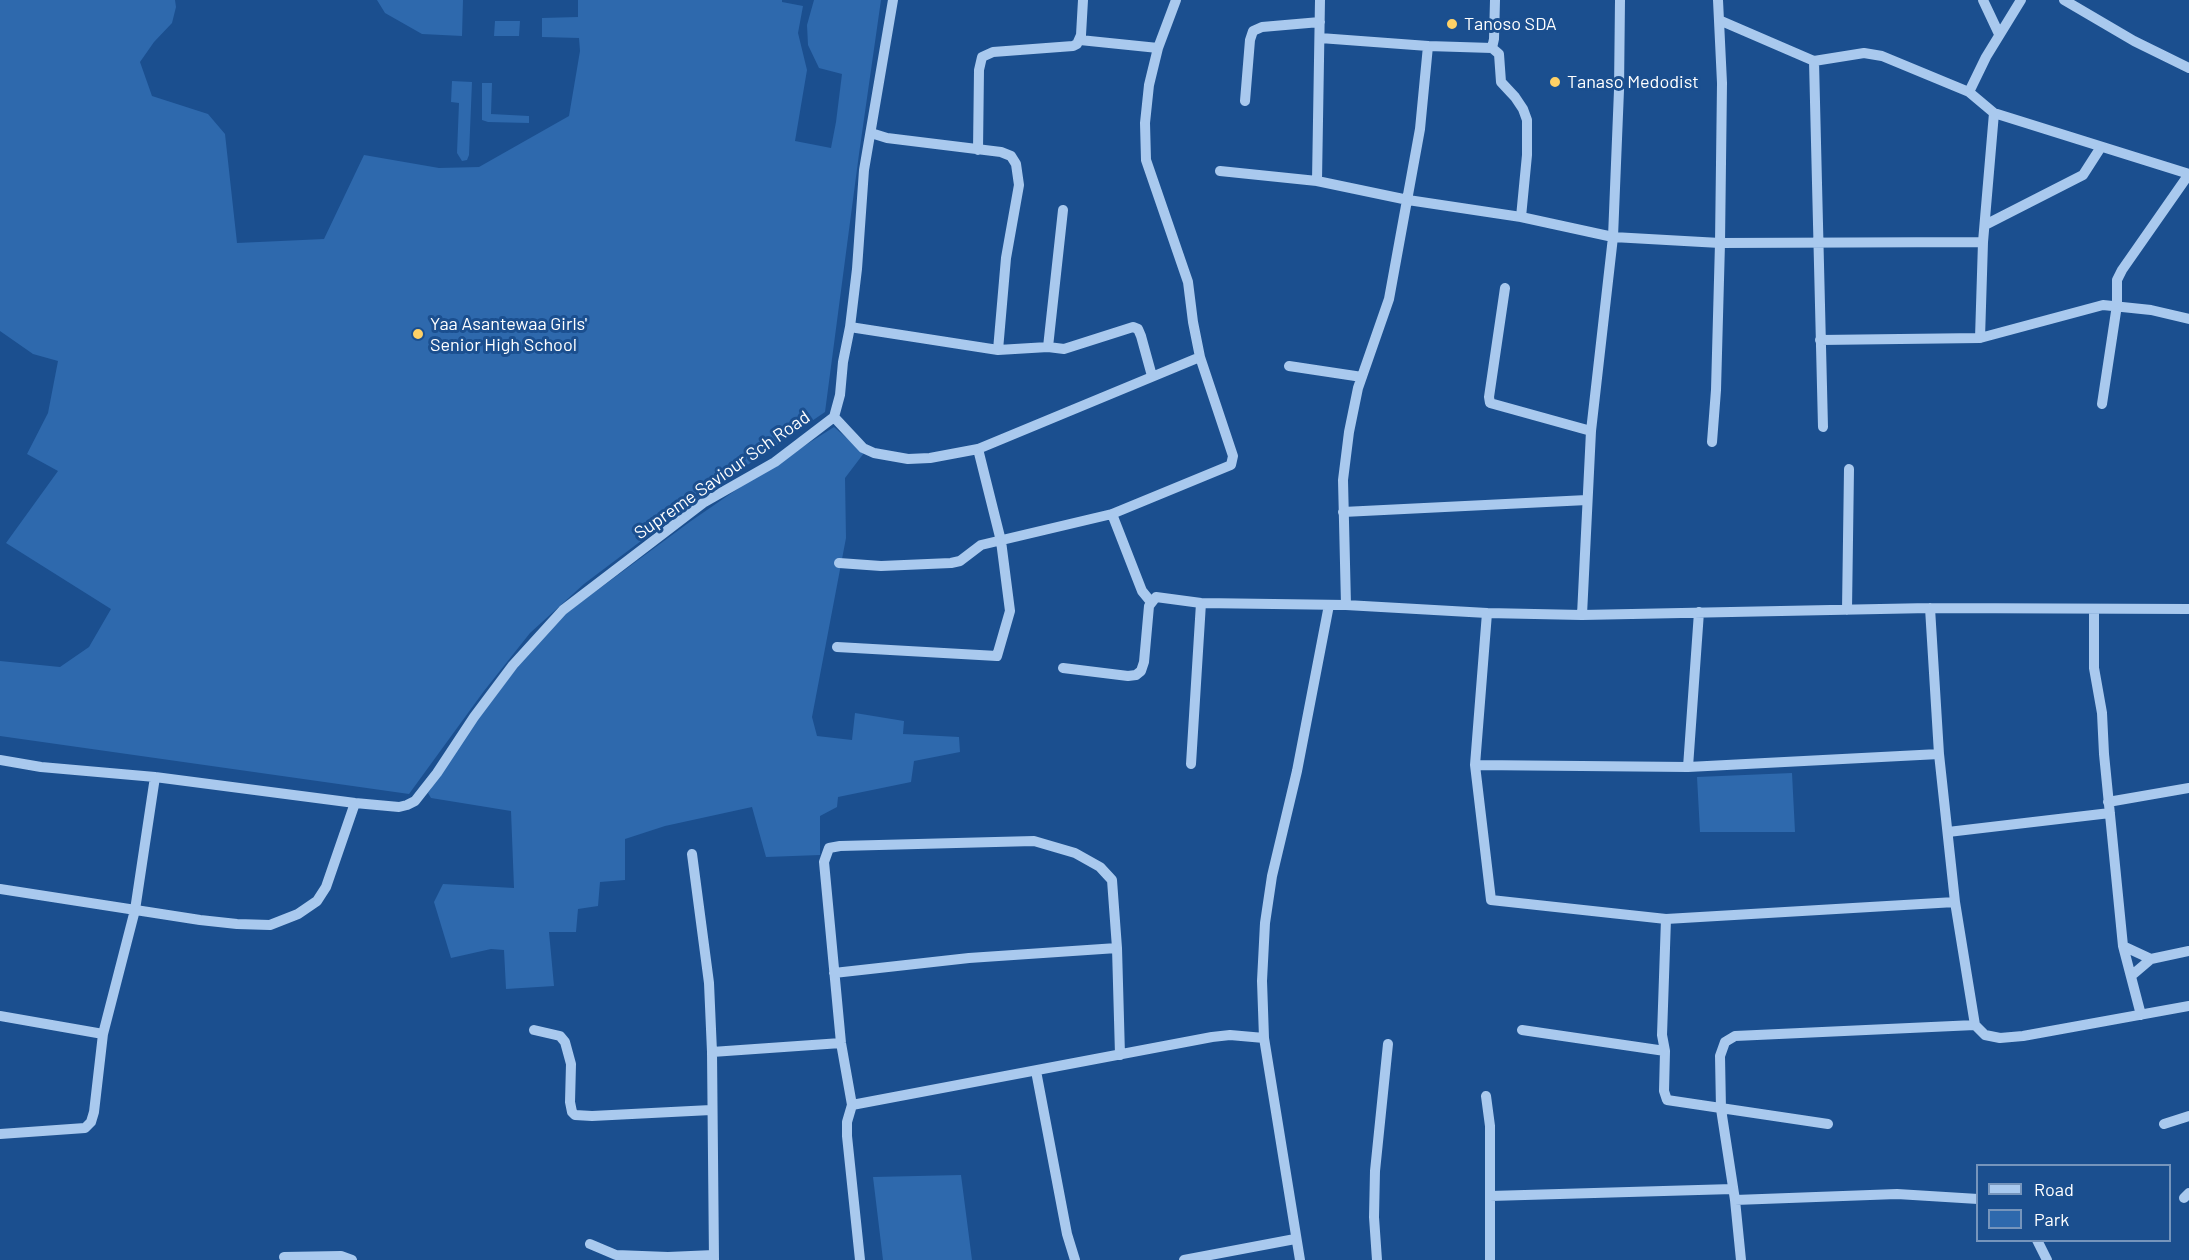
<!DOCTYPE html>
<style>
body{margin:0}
#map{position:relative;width:2189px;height:1260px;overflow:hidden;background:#1b4f8f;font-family:Barlow,sans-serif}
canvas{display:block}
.legend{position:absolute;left:1976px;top:1164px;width:195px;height:78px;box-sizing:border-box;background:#1b4f8f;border:2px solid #7695bc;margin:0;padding:8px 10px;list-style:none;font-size:18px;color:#fff}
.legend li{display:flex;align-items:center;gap:12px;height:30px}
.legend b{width:30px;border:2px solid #7695bc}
</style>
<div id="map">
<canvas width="2189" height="1260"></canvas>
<ul class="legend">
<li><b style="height:8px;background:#a9c9ee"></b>Road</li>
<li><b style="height:16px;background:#2e69ad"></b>Park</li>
</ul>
</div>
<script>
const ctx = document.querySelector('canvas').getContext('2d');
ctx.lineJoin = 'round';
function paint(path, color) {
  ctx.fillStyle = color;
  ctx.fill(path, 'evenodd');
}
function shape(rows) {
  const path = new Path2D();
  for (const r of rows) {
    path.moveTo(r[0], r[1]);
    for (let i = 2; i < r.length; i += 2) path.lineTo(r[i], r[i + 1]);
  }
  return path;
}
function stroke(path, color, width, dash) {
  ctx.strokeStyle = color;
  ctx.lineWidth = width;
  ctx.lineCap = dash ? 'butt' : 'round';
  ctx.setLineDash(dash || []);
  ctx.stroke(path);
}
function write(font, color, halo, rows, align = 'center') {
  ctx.font = font + ' Barlow,sans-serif';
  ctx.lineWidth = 6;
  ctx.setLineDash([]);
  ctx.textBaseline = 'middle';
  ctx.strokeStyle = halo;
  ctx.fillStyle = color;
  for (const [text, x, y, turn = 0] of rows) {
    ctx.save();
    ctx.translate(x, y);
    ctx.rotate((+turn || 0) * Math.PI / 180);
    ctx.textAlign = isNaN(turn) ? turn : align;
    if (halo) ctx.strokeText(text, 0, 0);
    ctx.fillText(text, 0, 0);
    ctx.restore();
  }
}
paint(shape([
 [0,0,175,0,176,7,172,23,154,42,140,62,152,96,208,114,225,134,237,243,324,239,364,155,439,168,479,167,569,116,580,51,579,38,542,37,542,18,578,17,578,0,782,0,782,2,803,6,798,33,807,70,795,141,831,148,836,122,842,74,819,68,808,45,807,25,814,0,881,0,859,154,825,412,686,507,584,584,530,633,484,691,409,794,0,736,0,661,60,667,89,647,111,609,6,543,58,471,27,454,48,413,58,361,33,354,0,331],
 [377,0,463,0,462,36,422,34,385,13],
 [495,21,520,21,519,36,494,36],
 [452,81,472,82,469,155,467,160,462,161,457,153,459,103,451,102],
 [482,83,492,83,491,114,529,116,529,123,488,122,482,120],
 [834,427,864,453,845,478,846,538,812,717,817,736,852,740,855,713,904,721,903,734,959,737,960,752,914,761,911,782,838,797,837,807,820,816,820,855,766,857,752,807,665,826,625,839,625,880,600,882,598,906,578,909,576,932,549,932,554,986,506,989,504,950,491,949,451,958,434,902,443,884,514,888,511,811,431,798,428,793,477,719,534,646,565,614,691,521,749,481],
 [1792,773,1795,832,1700,832,1697,777],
 [961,1175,972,1260,883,1260,873,1177]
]), '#2e69ad');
stroke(shape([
 [1983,0,1999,34],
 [2064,0,2134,41,2189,68],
 [1719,20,1814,61,1864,53,1882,56,1969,92,1994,113,2189,174,2122,270,2117,280,2117,305,2102,404],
 [1320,38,1428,46,1492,48,1494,39,1495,0],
 [1080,40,1158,48],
 [1492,48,1499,54,1501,82,1515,97,1523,109,1527,120,1527,155,1521,217],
 [1814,61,1823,427],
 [1969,92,1986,57,2021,0],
 [1245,101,1250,40,1253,31,1262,27,1320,22],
 [871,133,887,138,1001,152,1011,156,1016,164,1019,185,1006,258,998,350],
 [978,150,979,70,982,57,993,52,1073,46,1077,44,1081,35,1083,0],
 [1220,171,1317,181,1408,200,1521,217,1613,237,1720,243,1983,242],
 [1317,181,1320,0],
 [1985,225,2083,175,2101,147],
 [1505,288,1489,397,1490,403,1591,431],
 [850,327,998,350,1048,347,1064,349,1133,327,1138,329,1141,336,1152,376],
 [1980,338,1983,242,1994,113],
 [1820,340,1980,338,2103,305,2151,310,2189,319],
 [1048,347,1063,210],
 [1289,366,1362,377],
 [834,417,863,448,874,453,908,459,930,458,978,449,1200,357],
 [1712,442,1716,390,1720,243,1722,83,1718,0],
 [1343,512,1587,500],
 [1112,514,1142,591,1151,602],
 [839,563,881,566,951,563,960,561,981,545,1112,514,1231,465,1233,456,1200,357,1193,322,1188,282,1146,160,1145,123,1149,85,1158,48,1176,0],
 [1346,605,1343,480,1349,432,1358,388,1389,299,1420,129,1428,46],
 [1930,608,1939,754,1955,902,1975,1025,1985,1035,2000,1038,2023,1036,2189,1006],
 [2094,609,2094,668,2102,713,2104,754,2123,946,2141,1015],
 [1847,610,1849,469],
 [1487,613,1475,765,1491,900,1666,919,1955,902],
 [1582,615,1591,431,1613,237,1619,90,1620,0],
 [837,647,997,656,1010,611,1001,541,978,449],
 [1063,668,1128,676,1136,675,1141,671,1144,662,1149,606,1156,597,1201,603,1346,605,1487,613,1582,615,1930,608,2189,609],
 [0,760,41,767,155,777,355,803,399,807,407,805,415,801,437,773,474,717,513,665,563,610,703,503,775,462,834,417,840,395,843,362,850,327,857,269,864,170,893,0],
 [1191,764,1201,603],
 [1475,765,1688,767,1939,754],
 [1688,767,1699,612],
 [2108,802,2189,788],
 [1948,832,2110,813],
 [692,854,709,983,712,1052,714,1260],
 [0,889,200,920,237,924,270,925,298,914,317,901,326,887,355,803],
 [1666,919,1662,1035,1665,1051,1664,1091,1667,1100,1828,1124],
 [2123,946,2151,959],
 [834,973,969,958,1117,948],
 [2131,976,2151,959,2189,951],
 [0,1016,103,1034],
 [534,1030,560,1036,565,1042,571,1064,570,1102,572,1112,575,1115,592,1116,711,1110],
 [1522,1030,1665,1051],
 [712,1052,841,1043],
 [1036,1071,1067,1234,1075,1260],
 [1486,1096,1490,1126,1490,1260],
 [852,1105,1212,1037,1230,1035,1264,1038],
 [2164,1124,2189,1116],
 [0,1134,85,1128,91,1122,94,1112,103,1034,135,910,155,777],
 [1490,1196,1733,1189],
 [2184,1198,2189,1193],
 [1735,1200,1897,1194,1978,1199],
 [2037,1240,2047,1260],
 [590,1244,616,1255,668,1257,714,1255],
 [284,1257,341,1256,352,1260],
 [860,1260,847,1136,847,1122,852,1105,841,1043,824,862,829,848,840,846,1034,841,1075,853,1100,867,1112,880,1117,948,1120,1055],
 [1184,1260,1295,1239],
 [1300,1260,1264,1038,1262,981,1265,923,1272,876,1297,771,1329,605],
 [1377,1260,1374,1217,1375,1171,1388,1044],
 [1741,1260,1735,1200,1721,1109,1720,1056,1725,1042,1735,1036,1975,1025]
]), '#a9c9ee', 10);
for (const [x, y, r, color] of [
 [1452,24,6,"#ffd166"],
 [1555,82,6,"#ffd166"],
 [418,334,6,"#ffd166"]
]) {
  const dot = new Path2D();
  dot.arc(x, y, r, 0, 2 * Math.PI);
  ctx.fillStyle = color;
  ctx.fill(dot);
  stroke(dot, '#1b4f8f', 2);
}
write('18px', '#fff', '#1b4f8f', [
 ["Tanoso SDA",1464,24],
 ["Tanaso Medodist",1567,82],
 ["Yaa Asantewaa Girls'",430,324],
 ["Senior High School",430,345]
], 'left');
write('18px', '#fff', '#1b4f8f', [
 ["Supreme Saviour Sch Road",722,475,-35]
]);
</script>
